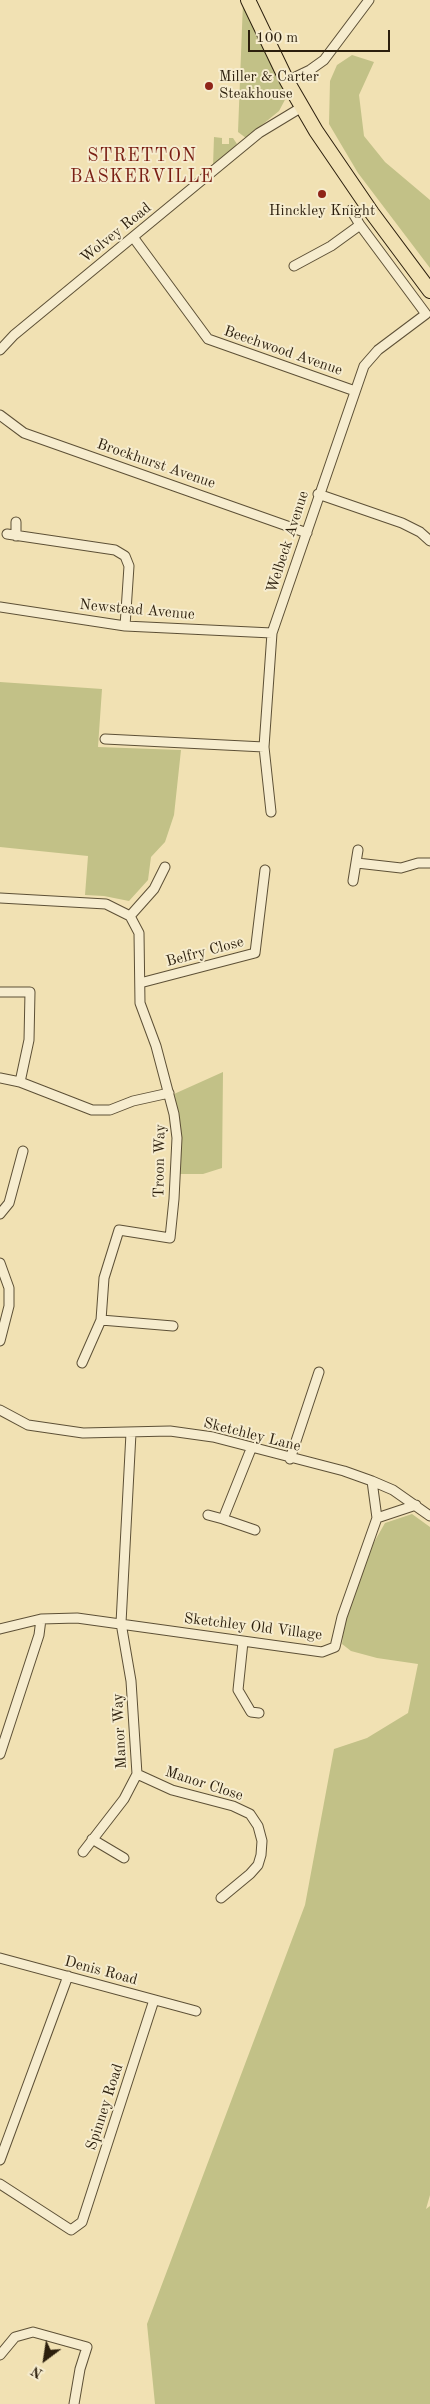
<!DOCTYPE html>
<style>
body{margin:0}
#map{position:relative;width:430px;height:2404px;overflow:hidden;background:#f1e1b3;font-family:"Old Standard TT",serif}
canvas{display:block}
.north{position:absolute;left:20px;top:2334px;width:50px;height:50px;-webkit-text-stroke:4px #f6ecce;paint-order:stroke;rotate:211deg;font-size:14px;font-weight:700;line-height:20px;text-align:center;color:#2c1f0d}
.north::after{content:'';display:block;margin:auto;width:18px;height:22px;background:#2c1f0d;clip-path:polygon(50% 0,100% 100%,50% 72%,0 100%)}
.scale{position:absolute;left:248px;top:30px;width:142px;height:22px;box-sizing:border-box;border:2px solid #2c1f0d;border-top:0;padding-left:6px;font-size:15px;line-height:18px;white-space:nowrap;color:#2c1f0d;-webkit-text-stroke:4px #f6ecce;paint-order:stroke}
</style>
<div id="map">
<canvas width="430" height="2404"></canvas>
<div class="north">N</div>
<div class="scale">100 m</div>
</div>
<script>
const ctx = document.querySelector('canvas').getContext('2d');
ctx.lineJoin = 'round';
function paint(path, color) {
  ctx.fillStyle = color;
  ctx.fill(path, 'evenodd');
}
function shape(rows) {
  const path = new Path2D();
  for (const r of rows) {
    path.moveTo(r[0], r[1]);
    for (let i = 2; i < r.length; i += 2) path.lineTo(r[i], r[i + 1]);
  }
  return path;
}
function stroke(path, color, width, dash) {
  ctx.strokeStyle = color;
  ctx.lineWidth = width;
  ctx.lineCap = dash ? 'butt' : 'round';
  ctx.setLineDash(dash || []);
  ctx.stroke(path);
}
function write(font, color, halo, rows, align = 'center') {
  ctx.font = font + ' "Old Standard TT",serif';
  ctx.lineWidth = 4;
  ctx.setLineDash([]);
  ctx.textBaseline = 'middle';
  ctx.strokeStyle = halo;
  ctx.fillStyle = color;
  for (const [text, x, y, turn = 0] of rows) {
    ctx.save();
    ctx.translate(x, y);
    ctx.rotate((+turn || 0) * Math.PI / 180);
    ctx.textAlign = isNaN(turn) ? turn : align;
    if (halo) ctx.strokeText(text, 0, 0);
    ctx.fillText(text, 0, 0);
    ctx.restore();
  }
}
paint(shape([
 [243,2,287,96,279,111,246,138,238,132],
 [352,55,374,62,359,95,364,136,385,162,430,200,430,268,358,173,329,124,330,81,337,65],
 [214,137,222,138,222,144,229,144,229,138,233,138,237,144,213,166],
 [0,682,102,689,98,747,181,750,174,815,165,842,151,857,148,880,129,901,104,896,85,895,88,856,0,847],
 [223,1072,222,1168,203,1174,179,1174,180,1131,174,1094],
 [412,1514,430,1527,430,2195,426,2209,430,2206,430,2404,155,2404,147,2324,305,1905,334,1749,367,1738,408,1713,418,1664,377,1658,351,1651,342,1644,345,1620,373,1544,385,1523]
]), '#c2c187');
const minor = shape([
 [287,81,310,70,324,60,369,0],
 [351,210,360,225],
 [133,237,208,339,355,391],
 [0,350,14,335,259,133,302,107],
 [0,415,24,433,307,533],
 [318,494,402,523,420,532,430,541],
 [16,522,16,536],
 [7,534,115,550,125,556,129,566,125,626],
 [0,607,125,626,272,633],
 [105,739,264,747],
 [271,812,264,747,272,633,364,366,378,350,426,314,360,225,331,246,294,266],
 [357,863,401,868,418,863,430,863],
 [353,881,358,850],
 [0,898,106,904,130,916,139,933,140,1003,156,1046,174,1114,177,1138,174,1199,170,1238,119,1230,104,1278,101,1320,173,1326],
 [130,916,154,889,165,867],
 [140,983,255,953,265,870],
 [0,992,30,992,29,1040,20,1082],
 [0,1078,20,1082,92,1110,110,1110,133,1101,169,1093],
 [0,1214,9,1203,23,1151],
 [0,1263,9,1288,9,1306,0,1341],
 [82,1363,101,1320],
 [0,1410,28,1425,83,1433,170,1431,213,1437,344,1471,372,1481,393,1490,430,1516],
 [251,1449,223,1519,255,1530],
 [290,1459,319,1372],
 [372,1481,377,1518],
 [208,1515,223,1519],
 [0,1629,41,1619,77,1618,322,1652,335,1647,342,1617,377,1518,416,1505],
 [243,1642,238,1690,251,1712,259,1713],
 [0,1754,39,1635,41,1619],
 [137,1774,172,1790,233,1806,250,1814,258,1826,262,1841,261,1855,258,1865,250,1874,221,1898],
 [92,1839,124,1858],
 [83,1852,124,1799,137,1774,131,1681,121,1623,131,1433],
 [0,1958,196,2011],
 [0,2160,68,1976],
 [0,2184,71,2230,82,2222,154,2000],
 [0,2355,15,2337,33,2332,87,2347,80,2369,74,2404]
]);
const highway = shape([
 [248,0,287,81,316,131,372,213,430,291]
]);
stroke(minor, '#5d5036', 11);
stroke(highway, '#2c1f0d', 16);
stroke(minor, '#f6ecce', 9);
stroke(highway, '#f1e1b3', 14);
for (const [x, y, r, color] of [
 [209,86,5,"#8f2418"],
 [322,194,5,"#8f2418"]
]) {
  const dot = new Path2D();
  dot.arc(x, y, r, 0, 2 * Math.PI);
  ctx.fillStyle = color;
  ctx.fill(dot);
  stroke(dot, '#f6ecce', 2);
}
write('15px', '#2c1f0d', '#f6ecce', [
 ["Miller & Carter",219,77],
 ["Steakhouse",219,94],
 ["Hinckley Knight",322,211,"center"]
], 'left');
write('15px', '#2c1f0d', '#f6ecce', [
 ["Wolvey Road",116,233,-39],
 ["Beechwood Avenue",283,351,19],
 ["Brockhurst Avenue",156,464,19],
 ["Welbeck Avenue",288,542,-72],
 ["Newstead Avenue",137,610,5],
 ["Belfry Close",205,952,-15],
 ["Troon Way",160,1161,-89],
 ["Sketchley Lane",252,1435,14],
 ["Sketchley Old Village",253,1627,7],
 ["Manor Way",120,1731,-93],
 ["Manor Close",204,1784,18],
 ["Denis Road",101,1971,15],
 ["Spinney Road",105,2107,-72]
]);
ctx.letterSpacing = '1px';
write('18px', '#7a1f14', '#f6ecce', [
 ["STRETTON",142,156],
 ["BASKERVILLE",142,177]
]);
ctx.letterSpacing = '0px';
</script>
